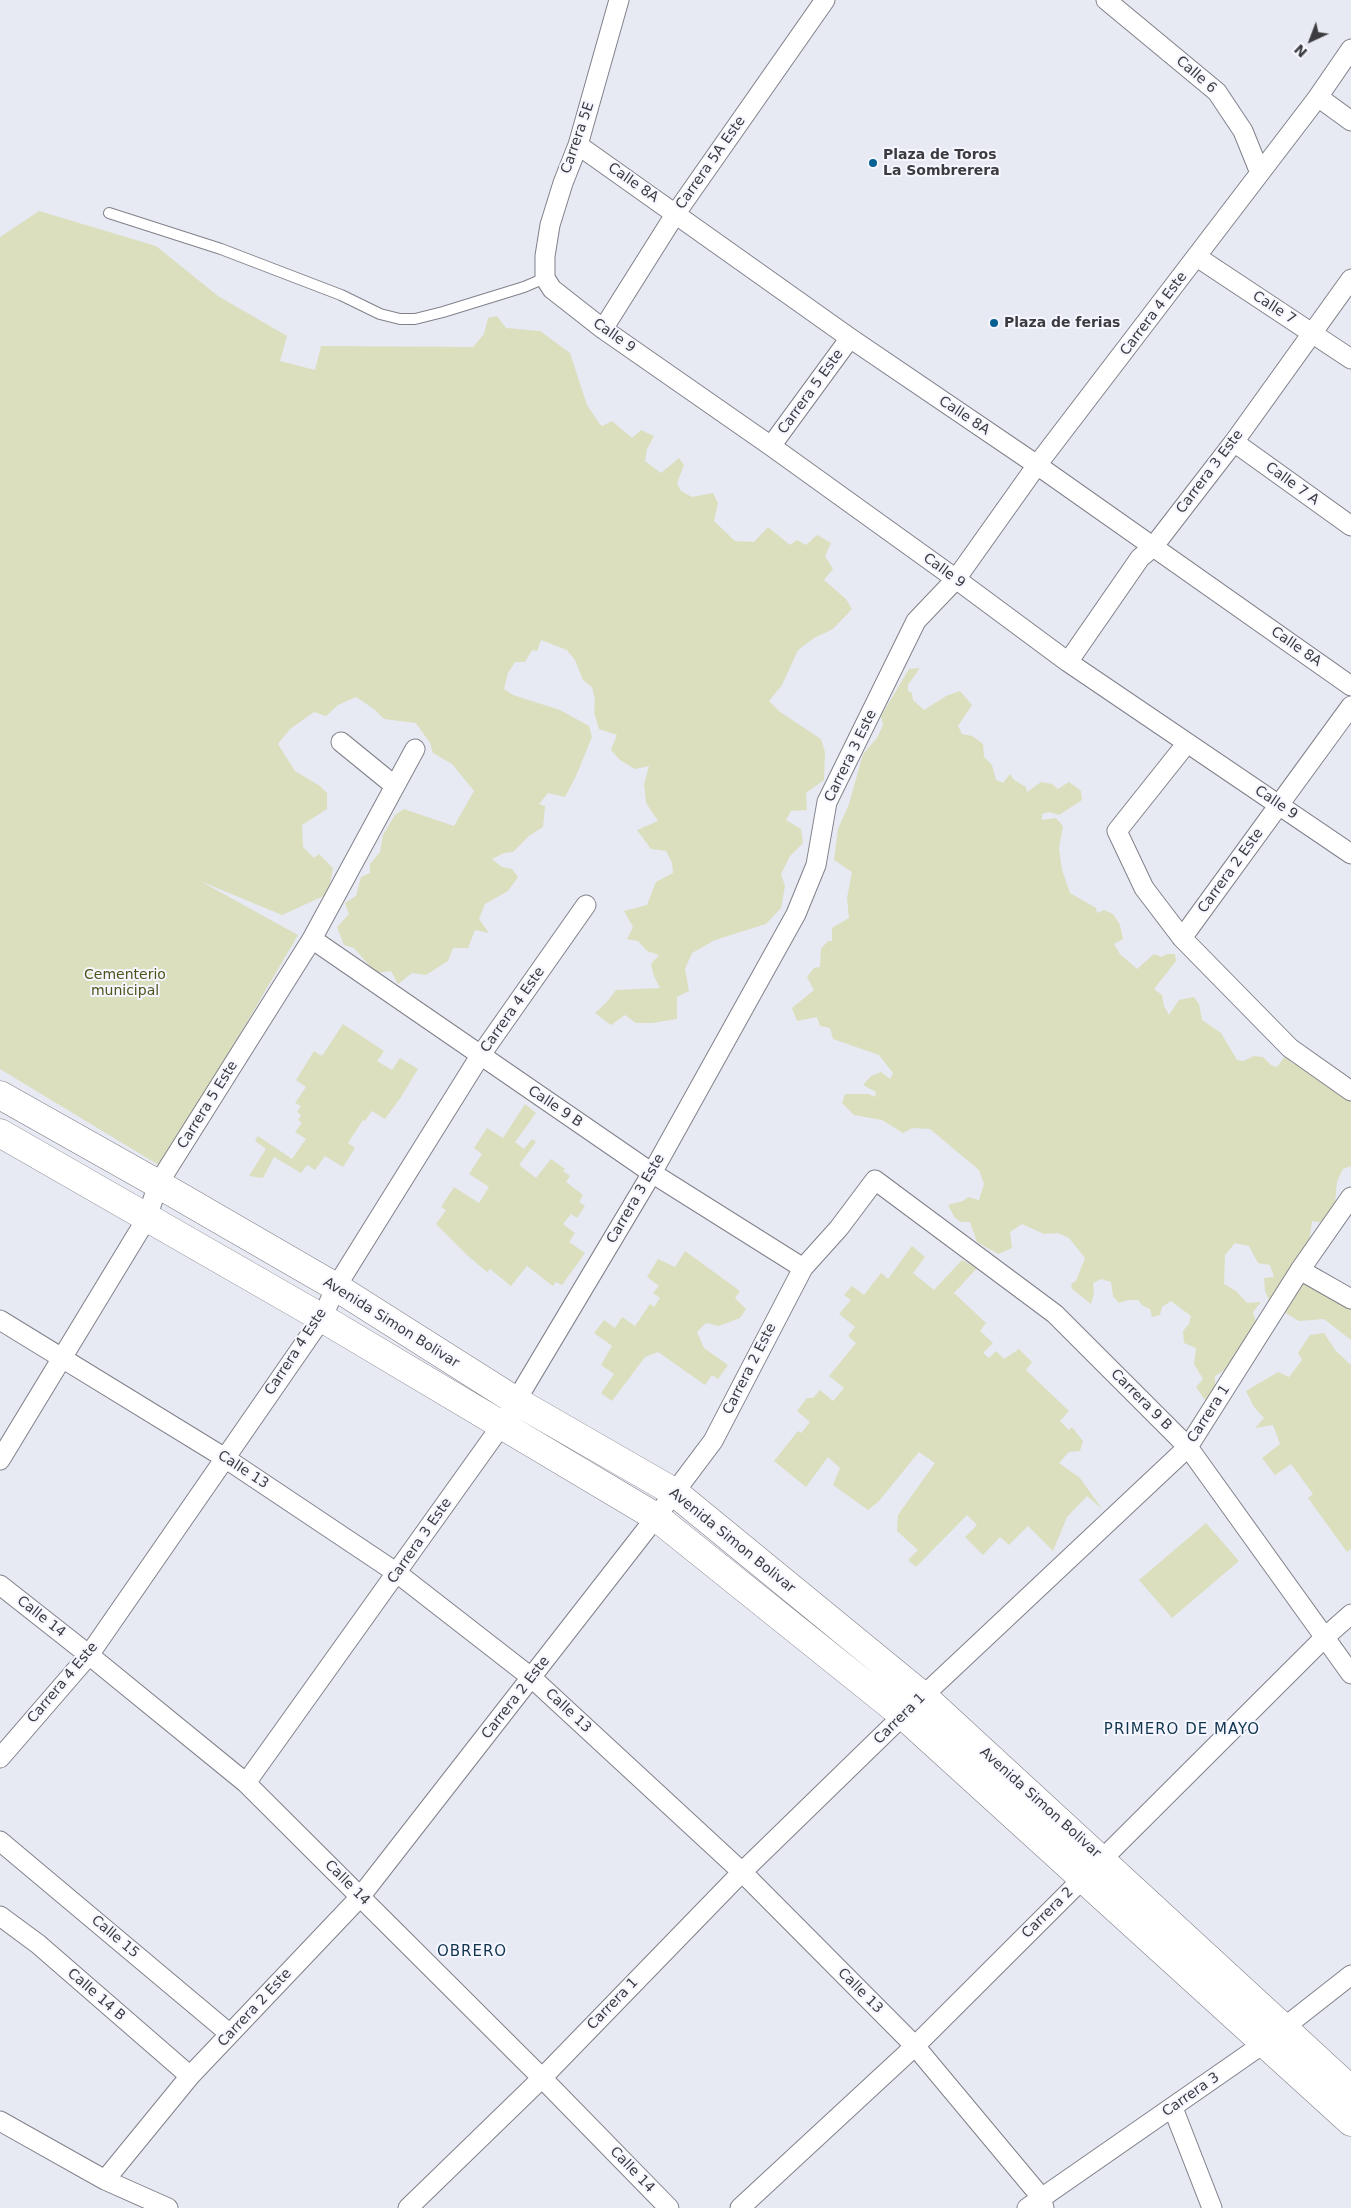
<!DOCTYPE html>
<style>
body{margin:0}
#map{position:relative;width:1351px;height:2208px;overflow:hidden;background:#e7e9f3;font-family:"DejaVu Sans",sans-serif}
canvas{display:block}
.north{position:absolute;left:1286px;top:15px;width:50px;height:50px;-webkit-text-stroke:4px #f5f6ff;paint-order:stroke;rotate:223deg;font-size:14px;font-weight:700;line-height:20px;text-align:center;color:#3c3c40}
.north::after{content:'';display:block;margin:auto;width:18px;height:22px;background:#3c3c40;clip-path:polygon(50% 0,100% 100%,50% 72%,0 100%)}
</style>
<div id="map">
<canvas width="1351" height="2208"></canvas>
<div class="north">N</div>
</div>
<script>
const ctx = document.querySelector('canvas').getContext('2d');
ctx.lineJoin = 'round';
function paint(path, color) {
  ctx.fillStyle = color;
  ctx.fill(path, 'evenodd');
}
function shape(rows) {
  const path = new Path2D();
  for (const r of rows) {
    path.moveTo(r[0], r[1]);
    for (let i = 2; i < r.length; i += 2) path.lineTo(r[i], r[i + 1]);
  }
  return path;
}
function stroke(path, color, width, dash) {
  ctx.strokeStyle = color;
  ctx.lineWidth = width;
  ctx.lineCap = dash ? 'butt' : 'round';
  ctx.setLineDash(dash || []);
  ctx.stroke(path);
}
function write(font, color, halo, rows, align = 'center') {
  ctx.font = font + ' "DejaVu Sans",sans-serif';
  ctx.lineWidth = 4;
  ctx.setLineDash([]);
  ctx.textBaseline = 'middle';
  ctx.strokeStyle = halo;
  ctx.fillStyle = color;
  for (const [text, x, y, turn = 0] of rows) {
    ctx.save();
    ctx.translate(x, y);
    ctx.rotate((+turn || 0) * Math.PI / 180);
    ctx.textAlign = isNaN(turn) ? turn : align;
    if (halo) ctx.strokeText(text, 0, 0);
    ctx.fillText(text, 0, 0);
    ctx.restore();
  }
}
paint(shape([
 [39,211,156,246,218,296,287,336,280,361,315,370,321,346,473,347,484,334,488,318,497,316,506,328,540,331,570,353,587,405,599,423,602,426,612,421,632,438,641,430,654,436,647,449,645,461,661,473,679,458,684,465,677,483,681,491,692,497,713,493,718,503,714,521,735,541,754,542,768,527,790,545,797,540,806,545,817,535,831,543,825,556,833,569,824,580,846,599,852,609,833,629,814,638,798,650,782,685,769,701,780,712,821,739,825,752,824,780,806,793,807,810,791,811,786,820,801,829,803,843,790,856,781,874,785,886,781,908,766,924,715,940,692,953,685,969,689,991,677,997,677,1019,652,1023,636,1023,625,1015,611,1025,595,1013,606,1003,616,990,660,988,654,976,651,964,659,955,647,951,638,941,627,939,633,927,624,911,647,905,656,882,673,873,672,863,666,851,651,849,637,830,658,821,646,803,644,784,649,766,635,769,620,760,611,750,617,735,599,729,594,712,595,700,592,687,583,680,575,660,567,650,541,640,537,651,532,650,525,662,515,662,508,673,504,689,513,695,560,710,589,726,592,737,576,776,565,797,548,793,539,804,545,806,543,827,529,836,513,852,504,853,492,859,502,867,512,869,518,877,508,891,485,904,479,919,489,933,475,930,468,948,453,948,448,961,426,975,412,973,398,984,391,971,376,973,354,948,344,945,337,927,349,914,345,903,356,896,361,877,370,873,370,864,380,852,383,835,395,815,404,809,454,826,474,791,452,764,433,753,430,743,416,723,384,719,374,709,356,697,338,705,326,716,314,712,290,729,278,744,295,771,320,786,327,793,327,809,302,825,303,847,314,858,319,854,333,868,328,894,282,915,200,881,298,935,162,1167,0,1069,0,237],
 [920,668,908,685,908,691,912,693,913,700,924,710,946,696,960,691,972,705,958,726,962,734,972,736,983,744,984,757,992,765,996,780,1003,783,1010,774,1014,780,1026,787,1027,792,1041,782,1052,784,1058,789,1069,782,1081,791,1082,800,1059,815,1049,812,1042,814,1042,820,1056,818,1063,826,1059,848,1062,870,1070,893,1096,908,1097,913,1104,910,1113,914,1120,925,1123,939,1114,944,1120,954,1137,969,1154,954,1161,957,1167,954,1175,954,1176,961,1154,989,1162,995,1164,1006,1169,1015,1179,1000,1194,997,1199,1004,1202,1020,1221,1033,1237,1060,1243,1061,1254,1056,1263,1057,1271,1065,1277,1067,1286,1055,1293,1064,1300,1063,1303,1070,1309,1068,1351,1098,1351,1166,1343,1169,1337,1181,1335,1203,1324,1223,1312,1221,1310,1237,1306,1249,1301,1251,1300,1261,1288,1272,1282,1286,1270,1303,1265,1291,1264,1278,1274,1277,1270,1265,1258,1263,1249,1246,1235,1243,1225,1255,1224,1284,1236,1291,1247,1303,1261,1302,1253,1312,1256,1322,1234,1364,1215,1376,1215,1391,1205,1400,1196,1387,1203,1379,1194,1364,1196,1348,1184,1343,1183,1331,1189,1324,1191,1316,1171,1301,1162,1307,1160,1315,1152,1317,1150,1309,1143,1306,1138,1300,1128,1300,1119,1303,1113,1296,1111,1282,1101,1279,1093,1283,1094,1293,1091,1304,1072,1289,1071,1284,1076,1281,1085,1258,1069,1238,1058,1233,1044,1234,1022,1224,1010,1232,1012,1248,998,1254,977,1242,970,1222,961,1222,955,1218,948,1205,963,1201,968,1197,979,1200,984,1184,979,1170,930,1129,912,1128,903,1133,882,1120,854,1115,842,1103,845,1094,869,1094,875,1097,876,1092,863,1085,871,1076,881,1072,890,1079,893,1073,879,1055,833,1039,830,1028,820,1026,817,1017,797,1021,792,1008,814,990,807,977,814,968,820,967,821,949,828,941,832,941,832,928,849,918,847,898,852,872,834,860,838,829,849,804,863,754,877,738,883,725,881,716,909,669],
 [343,1024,384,1051,377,1061,392,1070,400,1058,418,1069,401,1097,385,1119,372,1111,365,1121,363,1120,348,1143,355,1148,343,1167,325,1156,315,1170,307,1165,301,1173,274,1157,263,1178,249,1176,266,1149,255,1141,258,1136,292,1159,306,1139,295,1132,302,1123,298,1120,301,1115,297,1112,301,1106,295,1103,306,1087,296,1080,314,1051,322,1056],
 [525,1104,536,1113,515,1142,524,1149,532,1139,536,1142,519,1165,536,1178,551,1159,565,1169,563,1171,570,1176,566,1182,583,1195,579,1202,585,1206,577,1218,571,1214,563,1224,575,1233,569,1242,585,1253,562,1285,556,1282,553,1286,527,1266,511,1286,490,1269,487,1272,467,1255,436,1224,446,1210,441,1207,454,1187,479,1203,489,1187,469,1174,482,1154,474,1148,487,1128,503,1138],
 [912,1246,925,1257,913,1273,934,1290,962,1260,977,1268,954,1293,986,1323,980,1331,993,1343,983,1353,989,1358,996,1351,1004,1359,1019,1349,1032,1362,1026,1370,1069,1411,1060,1421,1069,1430,1072,1427,1083,1441,1080,1451,1069,1452,1059,1463,1080,1478,1102,1509,1087,1496,1067,1517,1053,1551,1028,1526,1009,1545,1000,1537,983,1555,965,1537,977,1525,967,1515,916,1567,908,1560,918,1550,897,1531,898,1515,935,1463,919,1452,879,1501,868,1510,833,1485,840,1468,828,1457,806,1487,774,1461,798,1431,801,1433,810,1422,797,1411,807,1398,813,1398,820,1390,833,1401,844,1388,829,1376,856,1343,848,1336,855,1327,839,1314,851,1300,844,1295,852,1286,864,1295,881,1273,888,1279],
 [685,1251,740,1291,735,1298,746,1309,740,1318,719,1326,706,1323,697,1332,704,1348,728,1365,718,1379,712,1375,705,1385,658,1352,645,1357,612,1401,601,1393,614,1374,601,1365,612,1346,594,1333,604,1320,615,1328,622,1317,635,1326,650,1304,654,1307,660,1298,653,1293,659,1286,647,1277,658,1259,675,1267],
 [1300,1280,1351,1308,1351,1340,1324,1319,1299,1321,1284,1312],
 [1324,1333,1336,1351,1351,1365,1351,1549,1347,1552,1308,1498,1313,1494,1291,1464,1275,1475,1262,1458,1280,1444,1273,1425,1255,1428,1264,1418,1254,1407,1246,1391,1278,1372,1289,1377,1302,1360,1298,1353,1310,1335],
 [1206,1523,1239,1561,1172,1618,1139,1580]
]), '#dbdfbe');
const service = shape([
 [109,213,221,249,341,295,380,314,400,319,415,319,443,312,524,287,545,278]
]);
const minor = shape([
 [619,0,578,145,563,183,550,225,545,256,545,278,552,289,603,329,771,446,956,579,1068,662,1351,854],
 [1106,0,1217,92,1243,131,1260,173],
 [1318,97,1351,121],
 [578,145,850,338,1037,465,1351,686],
 [1197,257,1351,359],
 [603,329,676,213,825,0],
 [1234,442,1351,526],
 [771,446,850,338],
 [1068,662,1140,558,1153,547,1234,442,1351,279],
 [341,742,395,786],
 [1187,743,1117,831,1144,888,1182,938,1290,1048,1351,1091],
 [1182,938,1351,706],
 [312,939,652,1173,803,1268],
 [1300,1270,1351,1299],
 [0,1320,225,1458,397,1573,532,1678,742,1872,915,2046,1041,2197,1044,2208],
 [0,1460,147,1218,158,1184,312,939,415,749],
 [0,1585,89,1655,246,1783,542,2078,669,2208],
 [0,1758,89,1655,322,1318,336,1287,480,1056,586,905],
 [246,1783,501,1426,652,1173,796,914,816,865,827,802,916,621,956,579,1037,465,1318,97,1351,49],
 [0,1841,230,2034],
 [0,1916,38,1944,190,2076],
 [1173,2108,1212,2208],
 [0,2121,105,2180,168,2208],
 [105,2180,190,2076,360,1897,656,1517,713,1441,803,1268,839,1228,875,1180,1055,1314,1188,1447,1351,1674],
 [408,2208,542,2078,742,1872,923,1696,1188,1447,1300,1270,1351,1197],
 [740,2208,915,2046,1325,1637,1351,1614],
 [1027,2208,1263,2044,1351,1975]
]);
const secondary = shape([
 [0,1095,158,1184,336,1287,516,1401,674,1492,923,1696,1351,2090],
 [0,1133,322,1318,656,1517,904,1716,1351,2122]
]);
stroke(service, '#80818b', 12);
stroke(minor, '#80818b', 21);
stroke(secondary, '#80818b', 29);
stroke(service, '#fff', 10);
stroke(minor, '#fff', 19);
stroke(secondary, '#fff', 28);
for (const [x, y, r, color] of [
 [873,163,5,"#066091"],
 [994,323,5,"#066091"]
]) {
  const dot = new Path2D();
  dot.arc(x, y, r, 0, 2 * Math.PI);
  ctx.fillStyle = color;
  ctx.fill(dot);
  stroke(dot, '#f5f6ff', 2);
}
write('14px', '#3c3c40', '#f5f6ff', [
 ["Calle 6",1196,75,41],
 ["Carrera 5E",578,138,-71],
 ["Carrera 5A Este",711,163,-55],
 ["Calle 8A",633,183,35],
 ["Calle 7",1274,308,33],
 ["Carrera 4 Este",1154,314,-53],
 ["Calle 9",614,336,35],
 ["Carrera 5 Este",811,392,-54],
 ["Calle 8A",964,416,34],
 ["Carrera 3 Este",1210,472,-53],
 ["Calle 7 A",1292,484,36],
 ["Calle 9",944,571,36],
 ["Calle 8A",1296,647,35],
 ["Carrera 3 Este",851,756,-64],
 ["Calle 9",1276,803,34],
 ["Carrera 2 Este",1231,871,-54],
 ["Carrera 4 Este",513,1010,-55],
 ["Carrera 5 Este",208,1105,-58],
 ["Calle 9 B",555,1107,34],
 ["Carrera 3 Este",636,1199,-60],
 ["Avenida Simon Bolivar",391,1323,32],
 ["Carrera 4 Este",296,1352,-57],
 ["Carrera 2 Este",750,1369,-63],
 ["Carrera 9 B",1141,1400,45],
 ["Carrera 1",1209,1414,-57],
 ["Calle 13",243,1470,33],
 ["Carrera 3 Este",420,1541,-55],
 ["Avenida Simon Bolivar",732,1541,39],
 ["Calle 14",41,1617,38],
 ["Carrera 4 Este",63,1683,-50],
 ["Carrera 2 Este",516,1698,-52],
 ["Calle 13",568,1711,43],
 ["Carrera 1",900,1719,-45],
 ["Avenida Simon Bolivar",1040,1803,42],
 ["Calle 14",347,1883,45],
 ["Carrera 2",1048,1913,-45],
 ["Calle 15",115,1937,40],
 ["Calle 13",860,1991,45],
 ["Calle 14 B",96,1995,41],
 ["Carrera 1",613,2004,-46],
 ["Carrera 2 Este",255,2008,-47],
 ["Carrera 3",1191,2095,-35],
 ["Calle 14",632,2170,46]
]);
write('bold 14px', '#3c3c40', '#f5f6ff', [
 ["Plaza de Toros",883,155],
 ["La Sombrerera",883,171],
 ["Plaza de ferias",1004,323]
], 'left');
write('14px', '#505319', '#f5f6ff', [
 ["Cementerio",125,975],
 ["municipal",125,991]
]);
ctx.letterSpacing = '1px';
write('15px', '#10354d', '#f5f6ff', [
 ["PRIMERO DE MAYO",1182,1730],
 ["OBRERO",472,1952]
]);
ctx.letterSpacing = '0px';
</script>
